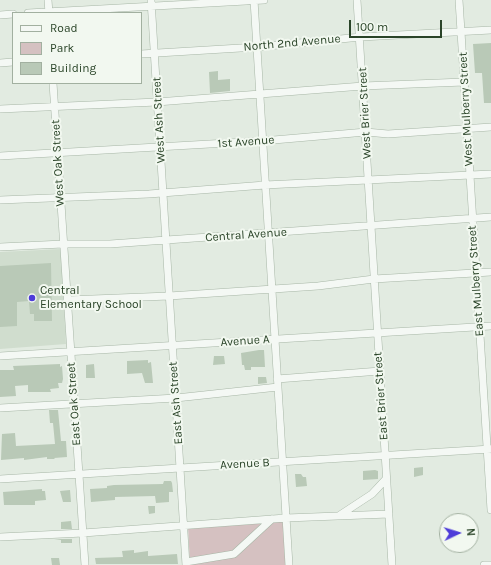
<!DOCTYPE html>
<style>
body{margin:0}
#map{position:relative;width:491px;height:565px;overflow:hidden;background:#e2ebe1;font-family:Karla,sans-serif}
canvas{display:block}
.legend{position:absolute;left:12px;top:12px;width:130px;height:72px;box-sizing:border-box;background:#f2f8f0;border:1px solid #a2b0a0;margin:0;padding:5px 7px;list-style:none;font-size:12px;color:#2a4428}
.legend li{display:flex;align-items:center;gap:8px;height:20px}
.legend b{width:20px;border:1px solid #a2b0a0}
.north{position:absolute;left:439px;top:513px;width:40px;height:40px;box-sizing:border-box;background:#f2f8f0;border:1px solid #a2b0a0;border-radius:50%;rotate:86deg;font-size:11px;font-weight:700;line-height:16px;text-align:center;color:#2a4428}
.north::after{content:'';display:block;margin:auto;width:14px;height:18px;background:#4e3cd9;clip-path:polygon(50% 0,100% 100%,50% 72%,0 100%)}
.scale{position:absolute;left:349px;top:20px;width:93px;height:18px;box-sizing:border-box;border:2px solid #2a4428;border-top:0;padding-left:5px;font-size:12px;line-height:14px;white-space:nowrap;color:#2a4428;-webkit-text-stroke:3px #f2f8f0;paint-order:stroke}
</style>
<div id="map">
<canvas width="491" height="565"></canvas>
<ul class="legend">
<li><b style="height:5px;background:#f4f8f4"></b>Road</li>
<li><b style="height:11px;background:#d5c1c1"></b>Park</li>
<li><b style="height:11px;background:#b9c9b7"></b>Building</li>
</ul>
<div class="north">N</div>
<div class="scale">100 m</div>
</div>
<script>
const ctx = document.querySelector('canvas').getContext('2d');
ctx.lineJoin = 'round';
function paint(path, color) {
  ctx.fillStyle = color;
  ctx.fill(path, 'evenodd');
}
function shape(rows) {
  const path = new Path2D();
  for (const r of rows) {
    path.moveTo(r[0], r[1]);
    for (let i = 2; i < r.length; i += 2) path.lineTo(r[i], r[i + 1]);
  }
  return path;
}
function stroke(path, color, width, dash) {
  ctx.strokeStyle = color;
  ctx.lineWidth = width;
  ctx.lineCap = dash ? 'butt' : 'round';
  ctx.setLineDash(dash || []);
  ctx.stroke(path);
}
function write(font, color, halo, rows, align = 'center') {
  ctx.font = font + ' Karla,sans-serif';
  ctx.lineWidth = 4;
  ctx.setLineDash([]);
  ctx.textBaseline = 'middle';
  ctx.strokeStyle = halo;
  ctx.fillStyle = color;
  for (const [text, x, y, turn = 0] of rows) {
    ctx.save();
    ctx.translate(x, y);
    ctx.rotate((+turn || 0) * Math.PI / 180);
    ctx.textAlign = isNaN(turn) ? turn : align;
    if (halo) ctx.strokeText(text, 0, 0);
    ctx.fillText(text, 0, 0);
    ctx.restore();
  }
}
paint(shape([
 [61,249,66,344,0,349,0,252]
]), '#d0ddce');
paint(shape([
 [283,520,286,565,190,565,188,526]
]), '#d5c1c1');
paint(shape([
 [491,43,491,103,484,103,482,73,475,73,473,44],
 [218,71,218,80,230,79,230,91,210,93,209,72],
 [51,263,52,321,34,321,34,314,30,314,29,301,17,302,17,326,0,327,0,266],
 [259,350,264,350,265,367,251,367,251,370,245,370,244,365,242,365,241,353],
 [214,356,224,356,225,364,213,365],
 [148,360,148,363,151,362,153,383,145,383,142,373,127,374,127,361],
 [60,364,60,367,62,366,63,379,62,383,58,383,59,388,50,389,51,392,28,392,28,385,15,386,16,396,0,397,0,370,14,370,13,366],
 [94,364,95,378,86,378,86,365],
 [258,377,266,377,267,383,258,384],
 [49,410,58,410,61,441,66,441,67,457,54,458,55,459,47,459,47,457,24,460,24,458,1,460,2,434,15,433,16,446,55,444,53,423,50,423],
 [423,467,423,475,414,477,414,468],
 [375,470,378,471,378,479,363,480,363,471],
 [295,474,301,474,303,477,306,477,307,486,296,487],
 [164,481,171,481,172,483,173,492,169,492,169,502,156,503,155,496,115,497,115,500,91,502,90,489,107,488,107,486,114,485,163,484],
 [42,489,42,491,45,491,46,500,35,501,35,505,4,505,3,492],
 [70,490,71,502,63,502,60,491],
 [148,506,155,506,155,513,149,514],
 [71,521,72,529,61,529,61,522],
 [54,539,72,539,72,543,61,543,61,540],
 [134,550,134,553,148,551,148,556,177,554,178,564,96,564,95,558,123,557,122,551],
 [51,558,59,558,60,565,52,565]
]), '#b9c9b7');
const minor = shape([
 [48,0,49,13],
 [151,0,186,565],
 [254,0,289,565],
 [357,0,392,565],
 [459,0,491,510],
 [28,13,264,0],
 [0,15,13,14],
 [141,54,257,47,361,37,491,30],
 [0,63,13,62],
 [53,83,85,565],
 [0,109,157,102,363,86,464,82],
 [0,156,262,141,366,132,388,134,491,127],
 [0,200,149,194,265,185,491,174],
 [0,247,63,244,110,244,491,217],
 [67,300,169,296,318,286,374,279,491,272],
 [0,356,491,326],
 [277,379,380,371],
 [0,408,176,398,278,387],
 [0,479,491,449],
 [340,515,372,494,386,479],
 [0,537,83,533,286,518,389,514],
 [186,562,234,554,272,519],
 [484,565,491,565]
]);
stroke(minor, '#a7b6a6', 8);
stroke(minor, '#f4f8f4', 7);
for (const [x, y, r, color] of [
 [32,298,4,"#4e3cd9"]
]) {
  const dot = new Path2D();
  dot.arc(x, y, r, 0, 2 * Math.PI);
  ctx.fillStyle = color;
  ctx.fill(dot);
  stroke(dot, '#f2f8f0', 1.5);
}
write('12px', '#2a4428', '#f2f8f0', [
 ["North 2nd Avenue",292,43,-5],
 ["West Mulberry Street",466,109,-93],
 ["West Brier Street",365,113,-93],
 ["West Ash Street",159,120,-93],
 ["1st Avenue",246,142,-4],
 ["West Oak Street",58,163,-93],
 ["Central Avenue",246,235,-4],
 ["East Mulberry Street",476,281,-94],
 ["Avenue A",245,341,-4],
 ["East Brier Street",381,396,-94],
 ["East Ash Street",176,403,-94],
 ["East Oak Street",74,404,-94],
 ["Avenue B",245,464,-3]
]);
write('12px', '#2a4428', '#f2f8f0', [
 ["Central",40,291],
 ["Elementary School",40,305]
], 'left');
</script>
